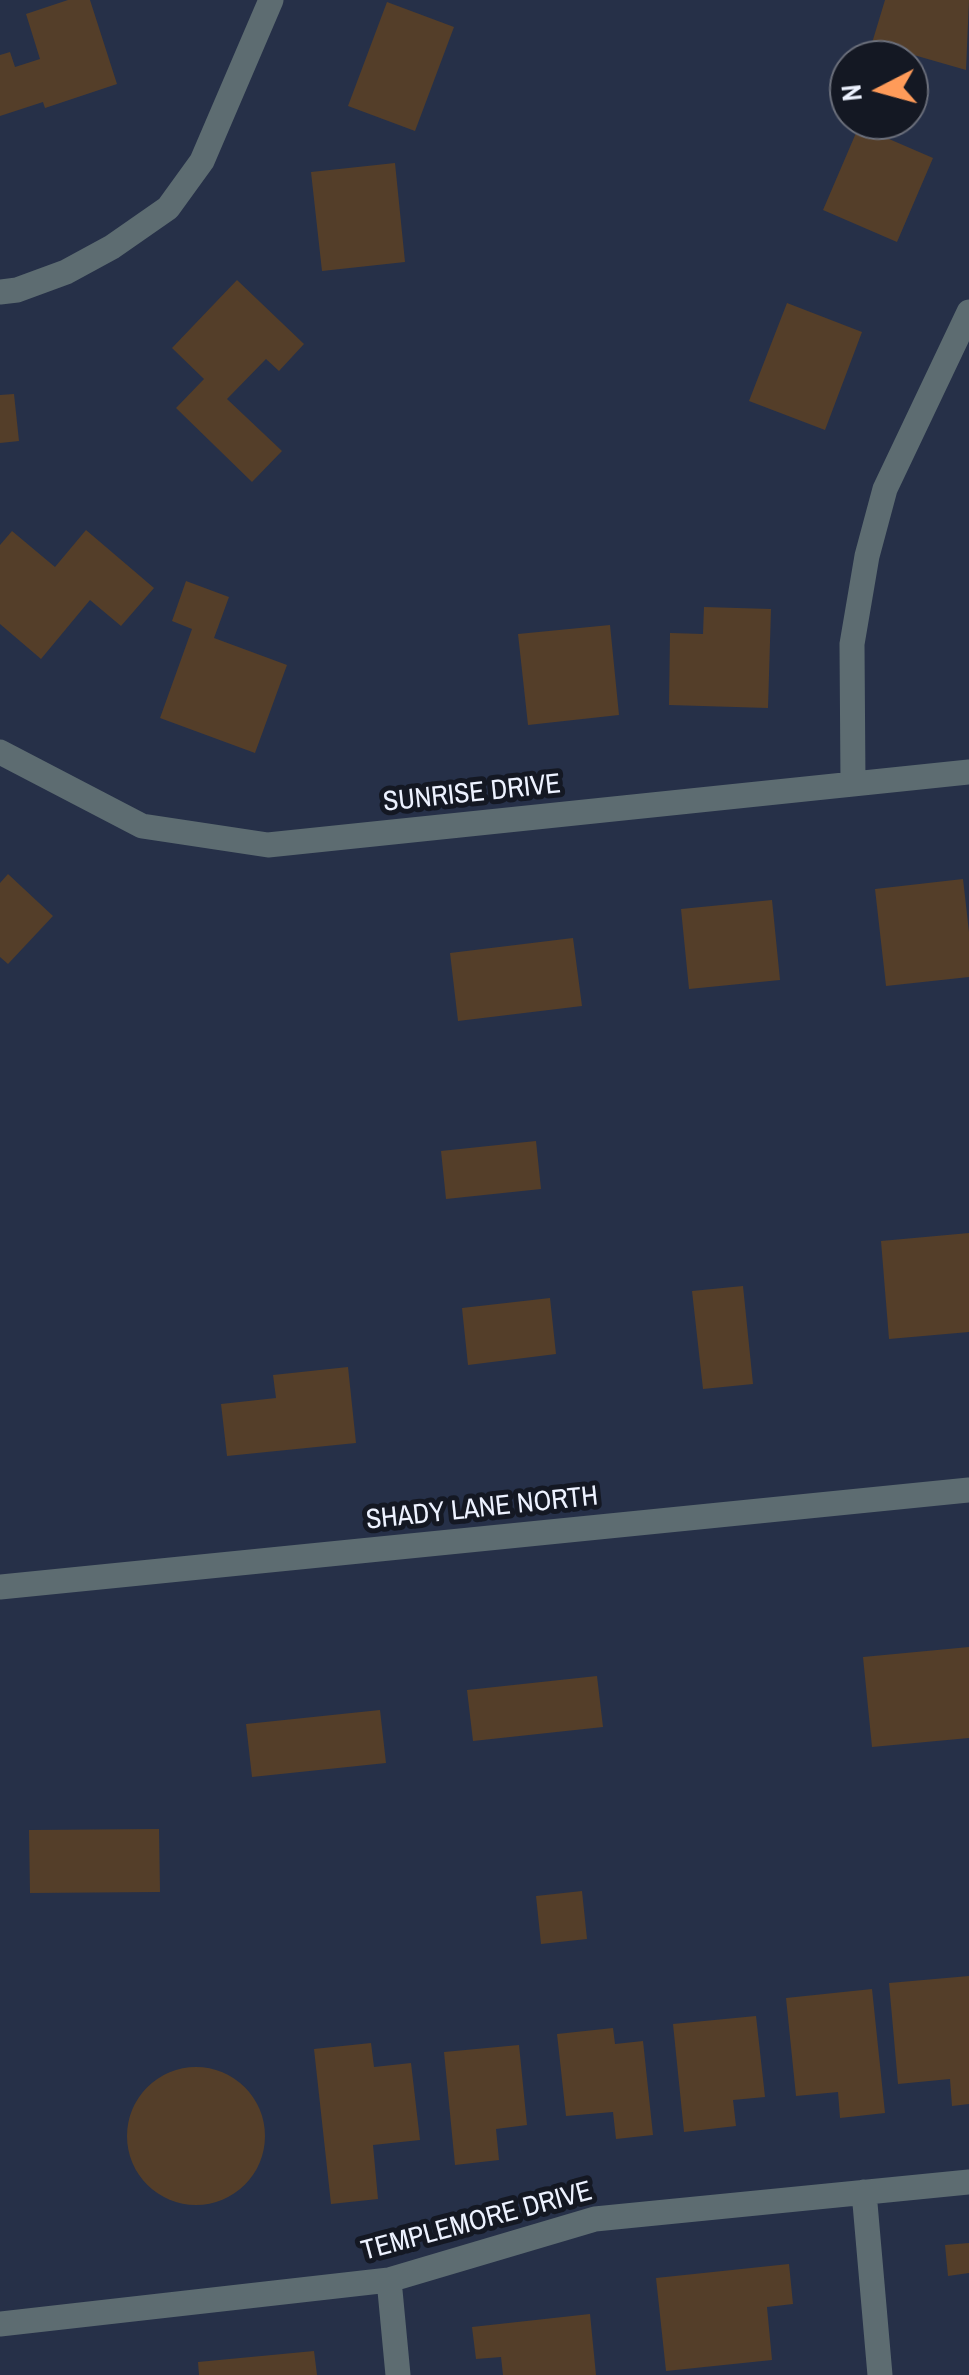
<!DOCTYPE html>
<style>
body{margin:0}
#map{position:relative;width:969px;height:2375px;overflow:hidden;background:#263048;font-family:"Archivo Narrow",sans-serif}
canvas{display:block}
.north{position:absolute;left:829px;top:40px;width:100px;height:100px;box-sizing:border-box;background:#141823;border:2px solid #6b6f7b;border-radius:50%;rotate:264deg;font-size:28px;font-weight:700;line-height:40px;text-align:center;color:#edf2ff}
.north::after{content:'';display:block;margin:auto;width:35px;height:45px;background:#ff9b59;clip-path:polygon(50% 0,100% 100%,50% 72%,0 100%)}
</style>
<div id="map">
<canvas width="969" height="2375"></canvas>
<div class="north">N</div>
</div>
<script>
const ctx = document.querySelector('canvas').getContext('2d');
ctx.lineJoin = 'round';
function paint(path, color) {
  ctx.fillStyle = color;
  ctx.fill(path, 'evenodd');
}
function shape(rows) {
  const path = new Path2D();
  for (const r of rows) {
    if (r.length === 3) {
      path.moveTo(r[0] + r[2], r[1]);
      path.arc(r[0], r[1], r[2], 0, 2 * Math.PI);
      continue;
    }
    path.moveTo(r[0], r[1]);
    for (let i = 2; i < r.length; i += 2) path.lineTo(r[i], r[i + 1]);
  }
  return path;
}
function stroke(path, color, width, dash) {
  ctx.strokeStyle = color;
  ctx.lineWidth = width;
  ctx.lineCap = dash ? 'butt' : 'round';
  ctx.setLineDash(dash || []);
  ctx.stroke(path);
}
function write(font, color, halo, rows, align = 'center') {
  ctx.font = font + ' "Archivo Narrow",sans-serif';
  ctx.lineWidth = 10;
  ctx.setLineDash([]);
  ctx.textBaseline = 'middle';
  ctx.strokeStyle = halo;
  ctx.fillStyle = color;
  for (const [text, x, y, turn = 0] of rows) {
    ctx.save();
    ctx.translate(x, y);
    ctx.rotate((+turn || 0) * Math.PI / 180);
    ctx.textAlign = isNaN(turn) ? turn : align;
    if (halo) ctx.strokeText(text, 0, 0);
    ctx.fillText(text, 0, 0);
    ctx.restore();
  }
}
paint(shape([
 [68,0,90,0,117,84,45,108,43,102,0,116,0,55,10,52,15,67,40,59,26,14],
 [885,0,969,0,966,70,872,43],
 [387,2,454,27,415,131,348,106],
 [859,126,933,158,897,242,823,210],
 [395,163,405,262,322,271,311,172],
 [237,280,304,344,279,371,266,359,227,399,282,451,252,482,176,408,204,379,172,348],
 [787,303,862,332,825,430,749,401],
 [14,394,19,441,0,443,0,395],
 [86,530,154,588,121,626,90,600,41,659,0,624,0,545,12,531,55,567],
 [186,581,229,597,214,638,287,665,255,753,160,718,192,629,172,621],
 [704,607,771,609,768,708,669,705,670,633,703,634],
 [610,625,619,715,528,725,518,634],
 [8,874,53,916,8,964,0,957,0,883],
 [963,879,969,932,969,977,886,986,875,889],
 [772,900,780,980,689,989,681,909],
 [573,938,582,1006,458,1021,450,953],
 [536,1141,541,1189,446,1199,441,1151],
 [969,1233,969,1332,889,1339,881,1241],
 [743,1286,753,1384,703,1389,692,1291],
 [550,1298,556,1354,468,1365,462,1308],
 [348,1367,356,1443,227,1456,221,1404,276,1398,273,1375],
 [969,1647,969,1738,872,1747,863,1657],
 [597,1676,603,1727,473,1741,467,1690],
 [380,1710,386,1763,252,1777,246,1724],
 [159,1829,160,1892,30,1893,29,1830],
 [582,1891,587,1939,541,1944,536,1896],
 [969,1976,969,2104,952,2106,950,2079,898,2084,889,1983],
 [872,1989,885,2113,840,2118,838,2092,796,2096,786,1998],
 [756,2016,765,2097,733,2100,736,2126,684,2132,673,2024],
 [613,2028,615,2044,643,2041,653,2135,616,2139,613,2112,566,2116,557,2034],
 [371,2043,374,2067,411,2063,420,2140,373,2145,378,2199,331,2204,314,2049],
 [519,2045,527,2125,496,2129,499,2160,455,2165,444,2052],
 [196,2136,69],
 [969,2243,969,2273,948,2276,945,2245],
 [789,2264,793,2304,767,2307,772,2360,666,2371,656,2278],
 [590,2314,596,2375,503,2375,501,2357,476,2359,472,2327],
 [314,2351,317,2375,199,2375,198,2362]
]), '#543e29');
stroke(shape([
 [0,292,17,290,66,272,112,247,168,208,202,161,271,0],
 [0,752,142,826,268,845,969,772],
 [853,784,852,644,867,556,885,489,969,312],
 [0,1587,969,1490],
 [864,2192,880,2375],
 [389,2280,398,2375],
 [0,2324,389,2280,595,2219,969,2182]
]), '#5d6c71', 25);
write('28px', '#edf2ff', '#141823', [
 ["SUNRISE DRIVE",472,794,-6],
 ["SHADY LANE NORTH",482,1509,-6],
 ["TEMPLEMORE DRIVE",477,2222,-15]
]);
</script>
